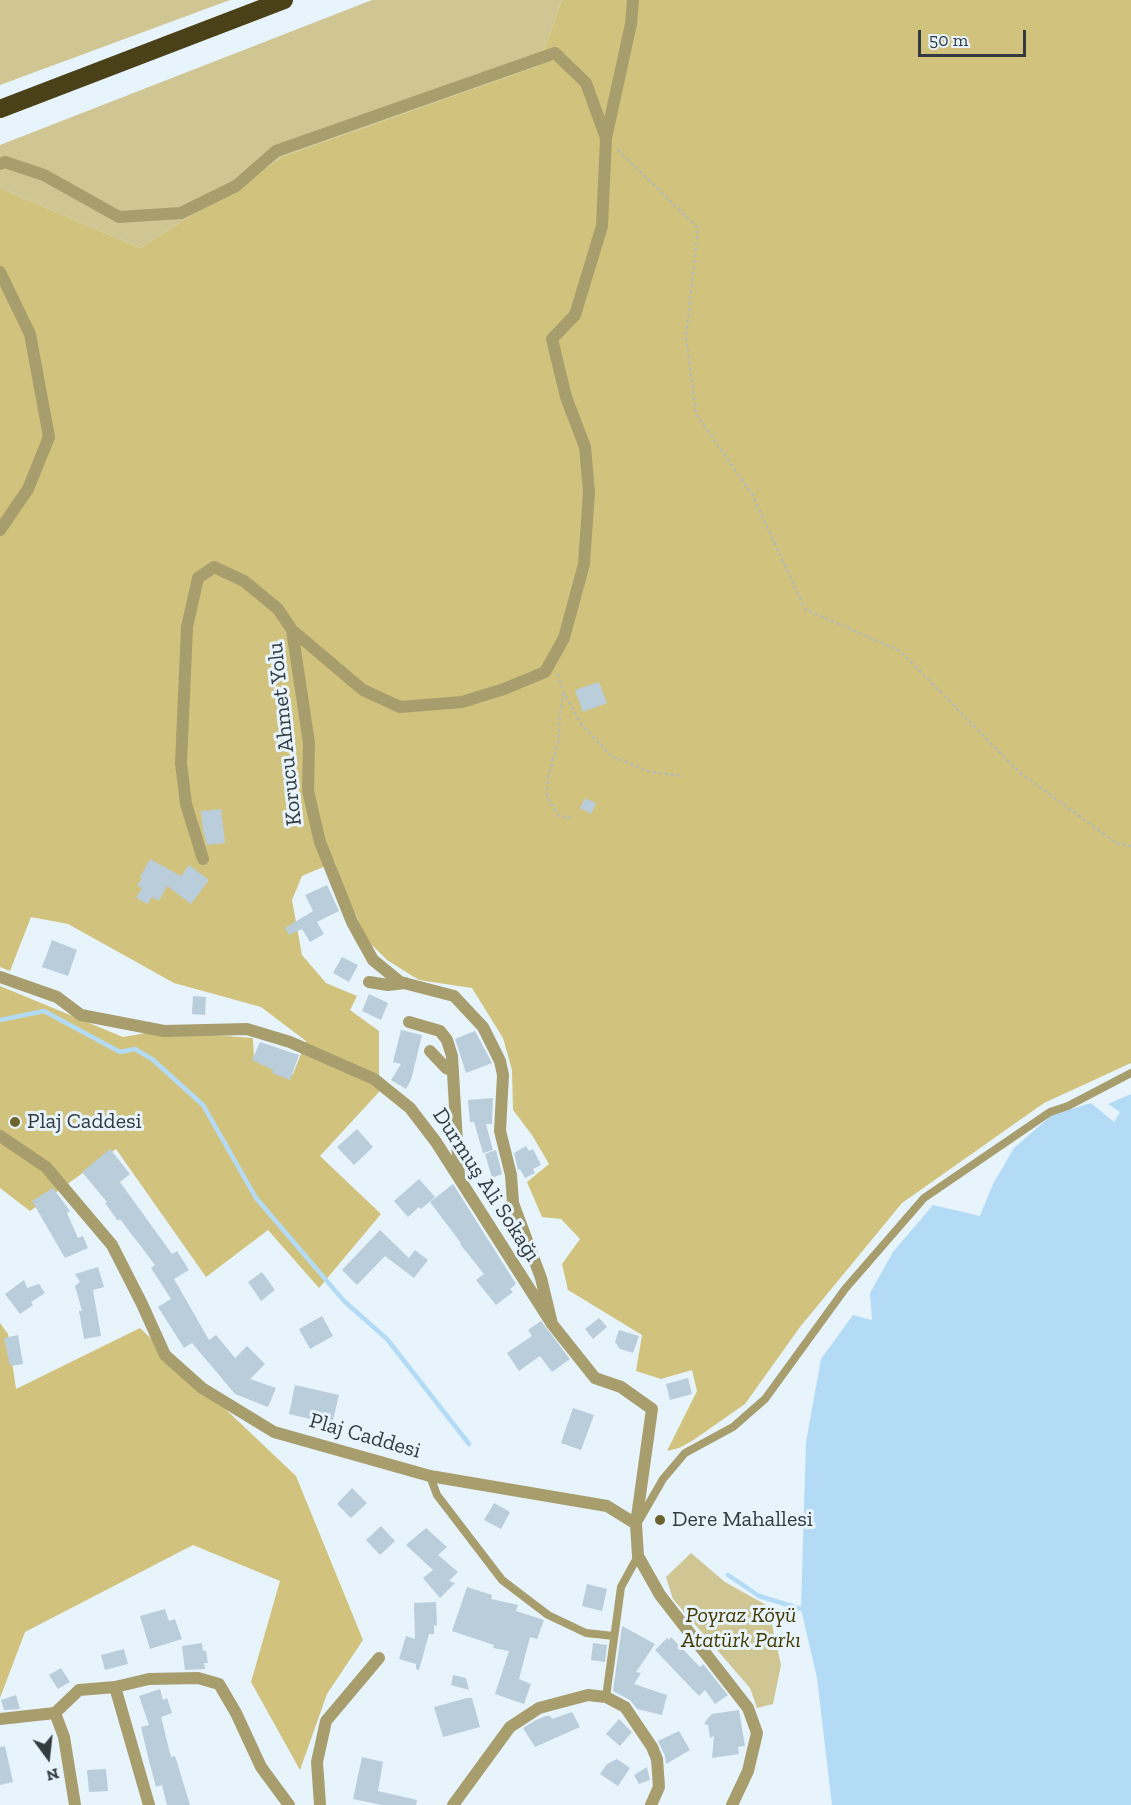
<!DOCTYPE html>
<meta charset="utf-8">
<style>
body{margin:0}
#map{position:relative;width:1131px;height:1805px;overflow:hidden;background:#e7f4fc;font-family:"Zilla Slab",serif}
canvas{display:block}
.north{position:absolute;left:18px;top:1727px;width:60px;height:60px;-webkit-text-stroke:4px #e7f4fc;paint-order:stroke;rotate:165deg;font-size:16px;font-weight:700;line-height:24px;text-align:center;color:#333b40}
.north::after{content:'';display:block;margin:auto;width:21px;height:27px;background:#333b40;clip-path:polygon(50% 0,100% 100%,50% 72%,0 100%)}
.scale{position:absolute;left:918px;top:30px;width:108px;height:27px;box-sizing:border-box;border:3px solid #333b40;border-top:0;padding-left:8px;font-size:18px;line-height:21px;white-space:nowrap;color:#333b40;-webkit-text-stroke:4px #e7f4fc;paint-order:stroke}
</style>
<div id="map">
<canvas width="1131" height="1805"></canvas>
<div class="north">N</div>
<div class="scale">50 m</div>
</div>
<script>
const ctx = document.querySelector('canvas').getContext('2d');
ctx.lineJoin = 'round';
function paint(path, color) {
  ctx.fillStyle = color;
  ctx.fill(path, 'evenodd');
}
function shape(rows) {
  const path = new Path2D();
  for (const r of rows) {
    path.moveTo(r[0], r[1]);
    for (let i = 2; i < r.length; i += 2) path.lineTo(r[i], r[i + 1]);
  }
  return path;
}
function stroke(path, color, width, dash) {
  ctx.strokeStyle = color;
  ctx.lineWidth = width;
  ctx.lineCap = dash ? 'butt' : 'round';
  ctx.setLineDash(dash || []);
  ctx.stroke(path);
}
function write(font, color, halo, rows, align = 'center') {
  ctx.font = font + ' "Zilla Slab",serif';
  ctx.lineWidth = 6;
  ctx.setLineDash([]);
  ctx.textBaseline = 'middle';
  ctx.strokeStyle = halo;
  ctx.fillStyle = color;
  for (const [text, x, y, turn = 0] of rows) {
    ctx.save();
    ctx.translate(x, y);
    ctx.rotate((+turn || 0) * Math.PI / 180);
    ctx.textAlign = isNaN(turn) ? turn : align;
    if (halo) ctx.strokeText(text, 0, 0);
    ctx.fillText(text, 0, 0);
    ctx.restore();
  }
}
paint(shape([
 [0,0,230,0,0,85],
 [372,0,562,0,538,66,284,156,140,248,0,188,0,145],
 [691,1553,725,1582,768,1606,781,1665,773,1704,757,1708,750,1688,673,1599,666,1577]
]), '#d0c694');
paint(shape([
 [562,0,1131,0,1131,1063,1044,1103,902,1203,800,1327,745,1404,692,1441,679,1448,667,1451,697,1391,692,1370,661,1379,636,1371,642,1335,568,1290,562,1264,580,1239,561,1219,542,1217,527,1182,549,1164,532,1135,513,1110,512,1070,503,1038,472,988,419,980,387,960,367,940,341,882,335,862,302,876,292,900,302,955,326,983,357,996,350,1010,379,1031,379,1092,320,1156,381,1214,319,1288,268,1230,206,1277,116,1149,30,1211,0,1188,0,986,123,1037,158,1031,253,1038,254,1059,293,1074,306,1041,261,1007,174,983,68,924,31,917,10,971,0,967,0,188,140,248,284,156,538,66],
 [0,1323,8,1334,16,1389,140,1328,296,1476,363,1640,327,1694,300,1770,251,1682,280,1581,193,1545,25,1632,0,1698]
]), '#d1c37d');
paint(shape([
 [1131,1094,1131,1805,832,1805,817,1678,801,1609,806,1442,821,1359,853,1315,872,1320,870,1293,893,1252,933,1205,980,1216,993,1184,1014,1148,1052,1115,1091,1103,1114,1122,1120,1112,1108,1104]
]), '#b4dbf5');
stroke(shape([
 [0,1020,44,1011,120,1052,135,1049,152,1059,203,1105,256,1198,344,1301,387,1339,469,1444],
 [728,1575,759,1596,801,1609]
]), '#b4dbf5', 4.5);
paint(shape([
 [599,682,607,703,583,712,575,690],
 [585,798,596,803,591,814,580,808],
 [221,809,225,843,207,845,203,830,201,811],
 [150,859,181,876,189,865,209,880,191,904,167,886,159,901,152,897,148,904,136,898,142,888,137,886,142,878,140,877],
 [327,885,339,911,317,922,324,934,310,942,302,929,289,935,285,928,313,911,305,895],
 [52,940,77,950,68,976,42,967],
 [342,957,358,965,349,982,333,973],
 [369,994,388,1003,381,1020,362,1011],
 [193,996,206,997,205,1015,192,1014],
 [401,1030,422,1035,411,1080,406,1089,391,1080,401,1064,393,1062],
 [475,1031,492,1063,466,1073,455,1039],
 [260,1042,299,1055,290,1080,272,1073,273,1070,252,1060],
 [493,1098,492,1124,486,1124,493,1150,483,1153,474,1122,470,1122,468,1100],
 [357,1129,373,1147,354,1165,337,1147],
 [526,1146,529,1151,533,1149,541,1165,533,1169,535,1173,525,1178,520,1169,518,1170,514,1153],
 [110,1149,130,1174,120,1182,172,1254,177,1251,189,1270,174,1279,209,1340,216,1335,235,1358,247,1346,265,1364,250,1379,276,1388,268,1407,235,1394,192,1343,184,1348,158,1307,171,1299,151,1268,155,1265,120,1219,118,1221,105,1203,107,1202,82,1172],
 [496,1150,502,1174,492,1178,485,1154],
 [419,1179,435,1197,421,1209,419,1207,408,1217,394,1201],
 [453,1184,516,1284,510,1289,513,1292,496,1305,476,1280,484,1274,460,1244,461,1243,430,1202],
 [53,1188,70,1211,67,1213,78,1238,83,1236,88,1248,65,1258,32,1201],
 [380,1230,409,1258,415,1250,428,1260,414,1278,385,1256,357,1285,342,1270],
 [98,1267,104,1287,93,1290,101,1336,84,1339,79,1311,82,1311,75,1286,80,1282,75,1274],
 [262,1272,275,1290,261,1301,248,1282],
 [24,1280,27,1288,39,1284,45,1293,31,1302,33,1305,20,1314,5,1294],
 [322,1316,333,1336,310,1349,299,1329],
 [599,1318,607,1327,593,1339,585,1329],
 [541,1321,570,1359,552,1372,540,1356,519,1371,507,1353,532,1336,528,1330],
 [619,1330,639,1336,633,1353,620,1349,615,1342],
 [18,1335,23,1364,10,1366,4,1338],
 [688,1378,692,1394,670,1400,666,1384],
 [295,1385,339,1395,332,1424,289,1414],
 [573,1408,594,1415,581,1450,561,1443],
 [352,1488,367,1503,351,1518,337,1504],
 [494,1503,510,1512,501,1529,484,1520],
 [381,1526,395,1541,380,1555,366,1540],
 [426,1528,447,1547,438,1555,458,1572,449,1581,455,1583,440,1598,423,1578,433,1570,406,1545],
 [587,1584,607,1589,602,1611,582,1606],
 [467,1587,492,1595,491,1599,518,1605,516,1611,544,1620,537,1639,530,1637,519,1679,531,1684,524,1704,495,1694,509,1651,493,1648,494,1645,452,1631],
 [436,1602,437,1626,434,1625,434,1634,429,1634,419,1670,416,1669,416,1664,399,1659,406,1636,415,1639,414,1603],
 [165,1609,169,1621,175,1619,182,1639,150,1649,140,1616],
 [622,1626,655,1644,636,1672,641,1673,634,1684,667,1695,662,1715,637,1709,630,1700,613,1691],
 [671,1637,700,1667,703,1664,728,1695,715,1704,705,1690,699,1696,655,1650,667,1638,669,1640],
 [202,1643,203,1651,206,1651,208,1663,204,1663,205,1669,185,1670,182,1646],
 [593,1643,607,1645,605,1662,591,1660],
 [124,1649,128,1664,105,1670,101,1655],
 [61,1668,70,1682,58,1689,49,1675],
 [453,1675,466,1678,469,1690,451,1685],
 [160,1689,163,1700,167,1698,172,1713,161,1717,171,1757,175,1756,190,1805,167,1805,162,1785,156,1787,148,1757,141,1727,149,1725,139,1696],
 [16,1695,20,1709,4,1710,1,1700],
 [467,1698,472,1698,480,1727,443,1737,434,1707],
 [739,1710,745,1746,738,1747,739,1754,712,1758,714,1736,710,1738,708,1725,704,1724,707,1719,712,1714],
 [572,1712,580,1727,535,1747,523,1728,536,1720,546,1716,550,1716,552,1719],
 [619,1719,632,1732,620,1746,606,1734],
 [679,1731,690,1750,666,1764,665,1756,658,1741],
 [5,1746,13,1782,0,1785,0,1747],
 [362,1757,383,1762,378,1791,417,1800,416,1805,382,1805,353,1799],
 [617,1759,630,1768,618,1786,600,1774,607,1764],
 [647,1767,650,1780,639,1784,634,1775],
 [106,1769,108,1791,89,1792,87,1770]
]), '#bacddb');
stroke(shape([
 [618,150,698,228,686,338,696,414,752,494,805,609,900,651,1019,772,1116,843,1131,846],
 [558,674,564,693,582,725,611,756,647,771,681,776],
 [564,693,560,713,559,739,548,777,547,797,559,816,574,818]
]), '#afbac1', 2, [3, 3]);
stroke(shape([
 [430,1476,437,1495,502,1580,548,1615,586,1633,614,1636],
 [640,1519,663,1479,685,1453,733,1427,765,1399,845,1289,924,1198,1050,1112,1068,1106,1131,1073],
 [606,1697,621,1587,638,1556]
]), '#a89e6d', 8);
stroke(shape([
 [0,164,5,162,44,175,119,217,181,213,236,186,276,151,555,53,586,83,606,138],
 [0,272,30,334,49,437,28,489,0,530],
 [203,859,186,804,181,763,187,627,198,578,214,567,244,581,278,609,292,630],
 [0,977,57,997,81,1015,164,1031,247,1029,290,1042,374,1079,410,1108,436,1142,552,1324,595,1378,621,1387,652,1409,636,1524],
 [369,982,388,985,405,983],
 [409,1022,440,1031,447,1040,452,1056,459,1176],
 [430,1051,446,1068,453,1071],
 [552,1324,541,1278,513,1203,511,1175,500,1131,503,1075,500,1061,483,1027,454,996,400,982,373,960,352,922,320,842,308,791,309,743,292,630,363,690,400,707,462,702,504,689,545,672,564,638,584,564,589,492,585,447,566,397,552,339,575,315,602,226,606,138,631,24,633,0],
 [115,1687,149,1805],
 [55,1713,79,1690,115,1687,149,1679,198,1678,219,1684,236,1713,261,1767,289,1805],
 [55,1713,64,1737,75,1805],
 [0,1719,55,1713],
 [320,1805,317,1762,326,1721,379,1658],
 [453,1805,510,1727,539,1708,588,1695,606,1697,625,1707,652,1747,657,1759,659,1787,651,1805]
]), '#a89e6d', 12);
stroke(shape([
 [0,1136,46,1167,112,1245,142,1304,165,1355,202,1388,274,1432,430,1476,607,1506,636,1524,638,1556,660,1595,748,1708,757,1733,748,1771,732,1805]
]), '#a89e6d', 12);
stroke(shape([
 [0,109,284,0]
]), '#4a4118', 18);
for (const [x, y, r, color] of [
 [15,1122,6,"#6d6330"],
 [660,1520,6,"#6d6330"]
]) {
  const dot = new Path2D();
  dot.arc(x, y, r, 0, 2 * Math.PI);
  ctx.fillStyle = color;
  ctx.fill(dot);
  stroke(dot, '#e7f4fc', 2);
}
write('22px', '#333b40', '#e7f4fc', [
 ["Korucu Ahmet Yolu",285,734,-96],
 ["Durmuş Ali Sokağı",486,1185,57],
 ["Plaj Caddesi",365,1436,16]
]);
write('22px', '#333b40', '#e7f4fc', [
 ["Plaj Caddesi",27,1122],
 ["Dere Mahallesi",672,1520]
], 'left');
write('italic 22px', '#443a00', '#e7f4fc', [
 ["Poyraz Köyü",741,1616],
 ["Atatürk Parkı",741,1641]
]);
</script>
